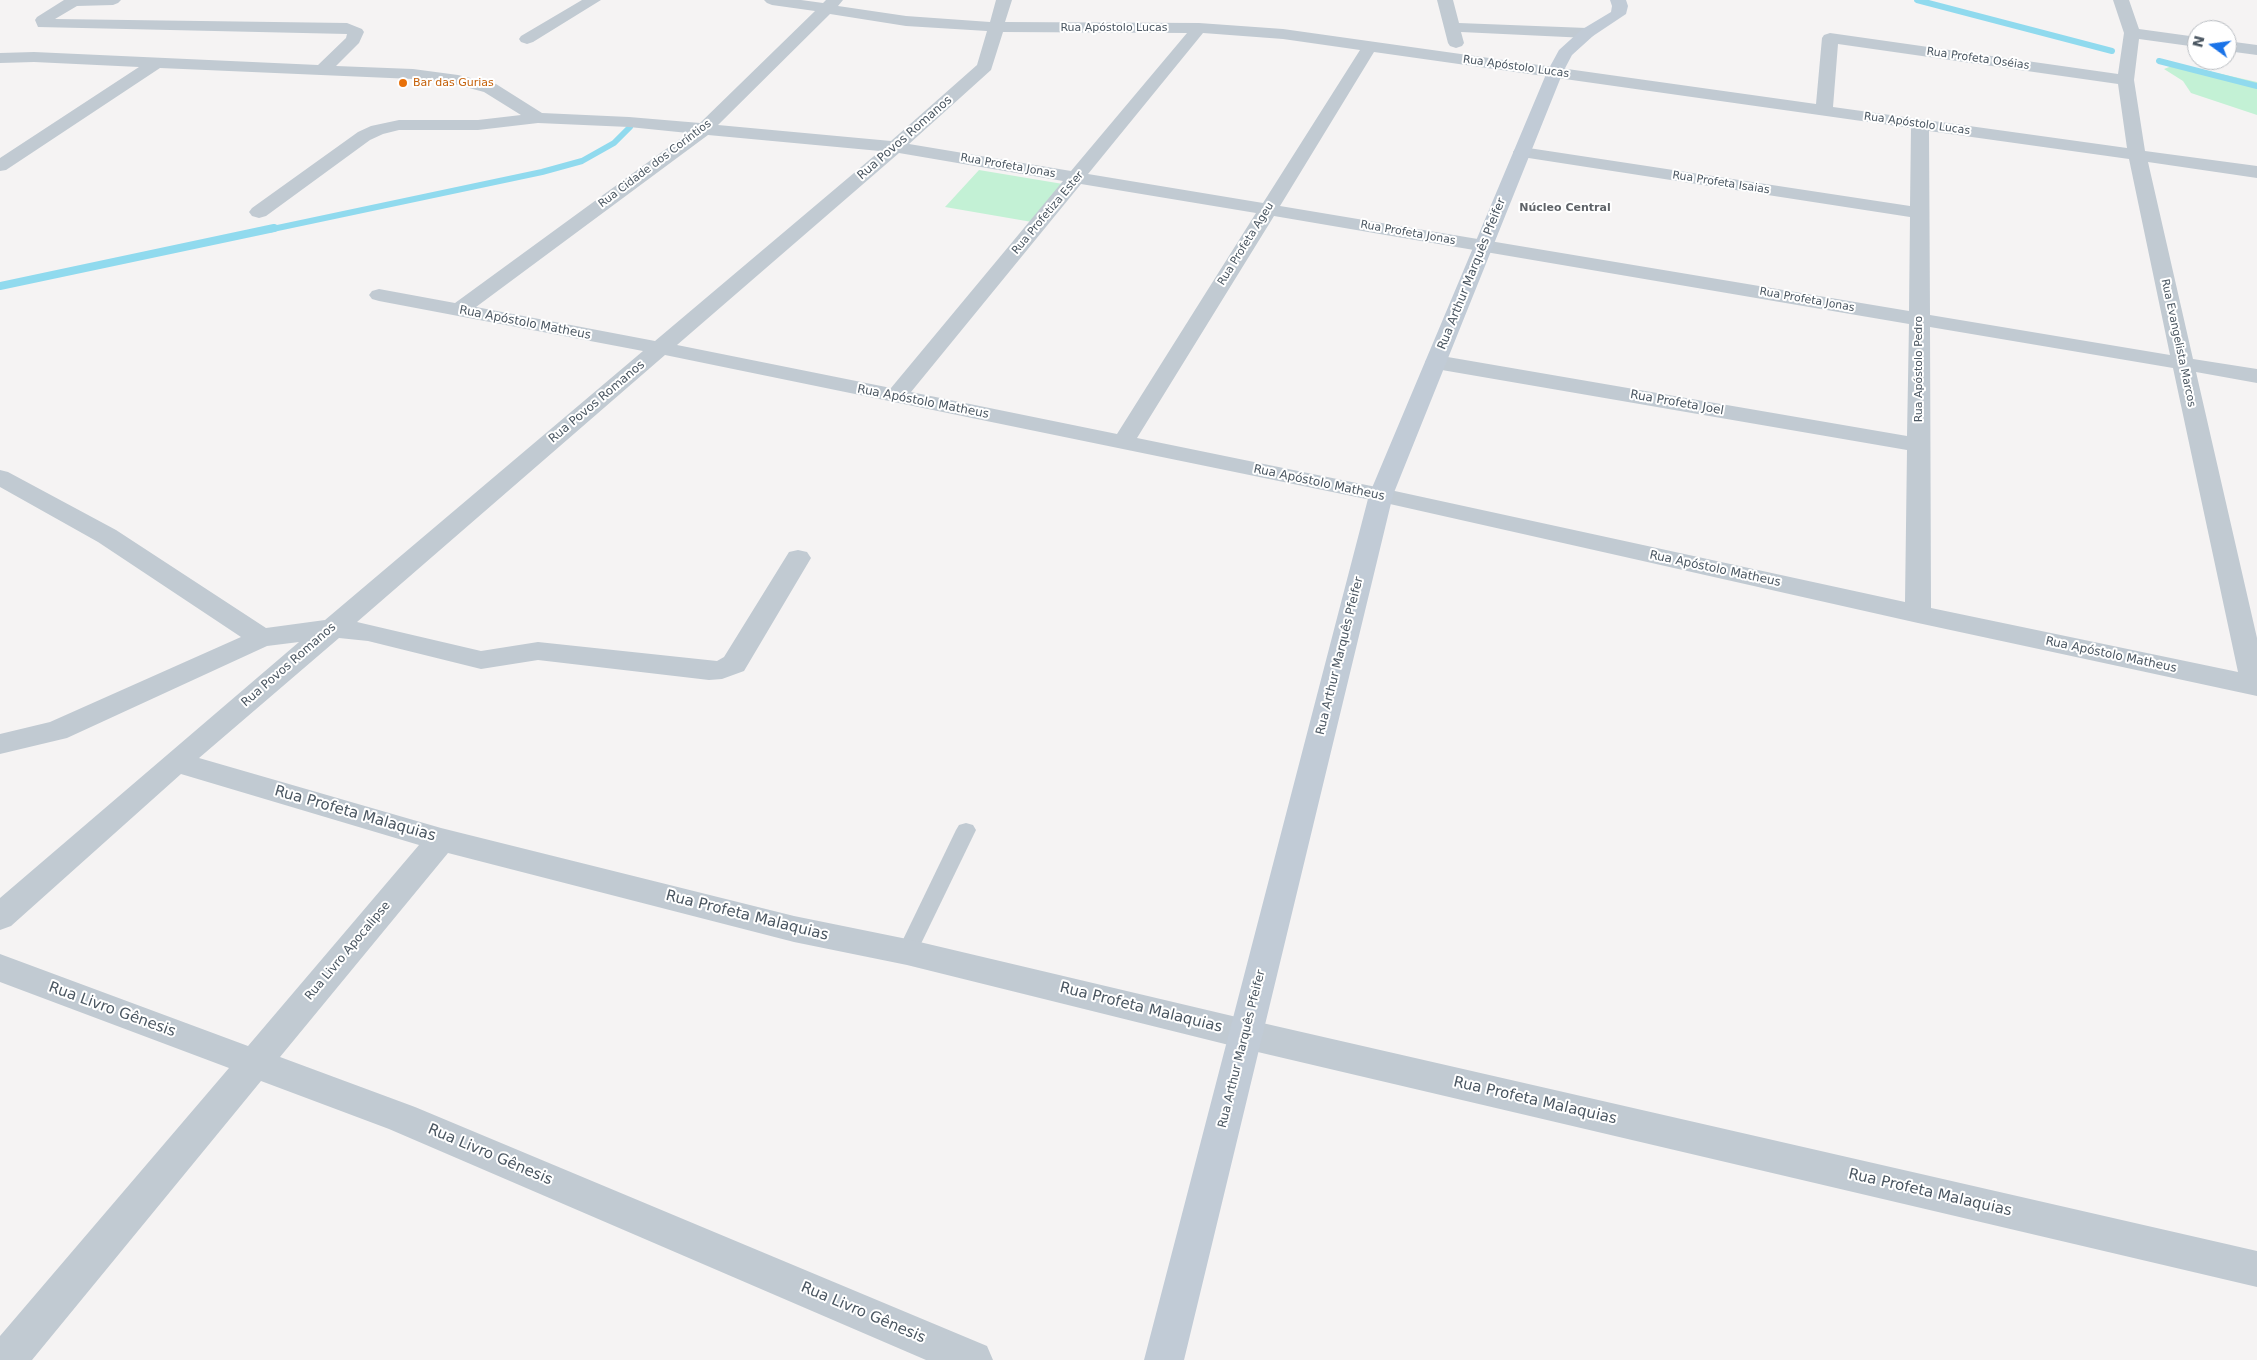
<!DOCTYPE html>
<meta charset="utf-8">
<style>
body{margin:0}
#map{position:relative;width:2257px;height:1360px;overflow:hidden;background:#f5f3f3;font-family:"DejaVu Sans",sans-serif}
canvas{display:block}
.north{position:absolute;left:2187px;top:20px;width:50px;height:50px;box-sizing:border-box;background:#fff;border:1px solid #b7bbc0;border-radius:50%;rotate:284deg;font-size:14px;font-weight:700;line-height:20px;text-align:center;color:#4a5661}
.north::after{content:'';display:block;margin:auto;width:18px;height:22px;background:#1a73e8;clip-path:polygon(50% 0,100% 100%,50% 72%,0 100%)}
</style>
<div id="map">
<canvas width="2257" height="1360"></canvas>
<div class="north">N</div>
</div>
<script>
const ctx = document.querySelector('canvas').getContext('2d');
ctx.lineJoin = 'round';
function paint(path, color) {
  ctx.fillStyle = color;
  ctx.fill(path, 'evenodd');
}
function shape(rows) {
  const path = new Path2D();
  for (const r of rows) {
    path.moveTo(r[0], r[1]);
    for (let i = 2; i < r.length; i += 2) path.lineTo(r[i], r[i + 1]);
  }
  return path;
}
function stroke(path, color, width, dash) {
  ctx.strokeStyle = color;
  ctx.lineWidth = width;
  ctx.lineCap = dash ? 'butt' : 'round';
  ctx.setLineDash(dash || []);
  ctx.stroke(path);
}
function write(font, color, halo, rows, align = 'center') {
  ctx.font = font + ' "DejaVu Sans",sans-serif';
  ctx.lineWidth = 4;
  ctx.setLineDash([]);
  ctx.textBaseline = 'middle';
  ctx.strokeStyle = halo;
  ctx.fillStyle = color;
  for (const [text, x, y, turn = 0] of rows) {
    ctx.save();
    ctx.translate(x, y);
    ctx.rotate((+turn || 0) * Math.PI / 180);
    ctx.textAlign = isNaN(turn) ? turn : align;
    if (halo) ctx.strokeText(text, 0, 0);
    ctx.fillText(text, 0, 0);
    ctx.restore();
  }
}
paint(shape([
 [2177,64,2257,82,2257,115,2191,93,2183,81,2164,69],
 [979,170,1063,184,1032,222,945,207]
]), '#c3f1d5');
stroke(shape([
 [1917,0,2112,51],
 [2159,61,2257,86],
 [268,230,542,172,582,161,614,143,630,127]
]), '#90daee', 6);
stroke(shape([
 [0,286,274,228]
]), '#90daee', 8);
paint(shape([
 [966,823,973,825,976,830,917,952,914,958,907,960,900,958,897,952,956,830,959,825,966,823]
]), '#c1cad2');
paint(shape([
 [64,0,121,0,118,3,113,5,77,6,55,19,347,23,362,29,364,32,359,43,336,66,413,69,458,75,496,84,542,113,629,117,700,123,815,11,772,5,767,3,764,0,801,0,823,3,826,0,843,0,838,6,906,16,990,22,996,0,1012,0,1005,22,1199,23,1283,29,1816,104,1822,38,1824,35,1830,33,2118,74,2124,33,2113,0,2129,0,2139,29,2197,37,2197,47,2139,39,2134,80,2145,151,2257,166,2257,178,2148,162,2193,359,2257,369,2257,383,2196,372,2257,638,2257,696,1918,623,1381,502,665,355,357,622,481,651,538,642,717,661,724,657,789,552,798,550,807,552,811,558,744,671,722,679,709,680,538,660,481,669,368,641,339,638,199,758,441,828,794,916,907,939,1245,1019,2257,1251,2257,1287,1245,1049,907,965,794,942,448,853,280,1057,415,1107,987,1346,993,1360,926,1360,389,1129,261,1081,32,1360,0,1360,0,1336,229,1068,0,982,0,954,248,1046,419,845,181,774,11,926,0,930,0,898,299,642,267,646,67,738,0,754,0,734,50,722,241,637,98,542,0,487,0,470,8,472,116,530,266,628,325,620,643,351,379,301,372,299,369,295,372,291,379,289,455,303,688,133,629,127,538,123,478,130,399,130,383,134,370,140,266,216,259,218,252,216,249,212,252,208,358,132,371,126,399,120,478,120,521,115,484,92,458,85,413,79,160,68,6,170,0,171,0,158,139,67,34,62,0,63,0,53,34,52,318,65,346,38,347,34,38,27,35,20,37,17,64,0],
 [830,14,906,26,987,31,977,65,891,141,718,125,830,14],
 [1003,32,1187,33,1071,171,909,144,991,70,1003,32],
 [1203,33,1283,39,1360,50,1263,203,1088,174,1203,33],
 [1838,44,2118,84,2127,148,1833,107,1838,44],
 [1374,52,1911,128,1910,206,1522,147,1516,148,1513,152,1516,156,1522,157,1910,217,1909,311,1280,206,1374,52],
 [1929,131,2129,159,2170,355,1930,315,1929,131],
 [708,135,880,151,655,341,476,307,708,135],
 [899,153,1063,181,891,388,677,345,899,153],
 [1081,184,1256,213,1117,434,911,392,1081,184],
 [1274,216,1909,324,1907,436,1436,355,1428,357,1425,362,1428,367,1436,369,1907,450,1905,602,1381,488,1137,438,1274,216],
 [1930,327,2173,368,2238,672,1931,608,1930,327],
 [582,0,601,0,533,42,527,44,521,42,519,39,521,36,582,0],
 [1437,0,1453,0,1459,23,1587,28,1593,30,1595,33,1593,36,1587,38,1461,32,1464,43,1462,46,1456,48,1450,46,1448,43,1437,0],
 [2227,41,2257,45,2257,55,2227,51,2227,41]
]), '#c1cad2');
paint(shape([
 [1610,0,1626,0,1628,6,1626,14,1593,36,1572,55,1563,72,1393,495,1184,1360,1144,1360,1369,495,1547,72,1559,50,1581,30,1611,12,1612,6,1610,0]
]), '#c1cbd6');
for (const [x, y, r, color] of [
 [403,83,5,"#e8710a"]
]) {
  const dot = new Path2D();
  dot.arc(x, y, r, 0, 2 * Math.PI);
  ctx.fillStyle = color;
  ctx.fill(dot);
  stroke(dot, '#fff', 2);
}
write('11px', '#4a5661', '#fff', [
 ["Rua Apóstolo Lucas",1114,28],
 ["Rua Profeta Oséias",1978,59,8],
 ["Rua Apóstolo Lucas",1516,67,8],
 ["Rua Apóstolo Lucas",1917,124,8],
 ["Rua Cidade dos Coríntios",655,164,-37],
 ["Rua Profeta Jonas",1008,166,10],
 ["Rua Profeta Isaias",1721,183,9],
 ["Rua Profetiza Ester",1048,213,-50],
 ["Rua Profeta Jonas",1408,233,10],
 ["Rua Profeta Ageu",1246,244,-58],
 ["Rua Profeta Jonas",1807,300,10],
 ["Rua Evangelista Marcos",2178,343,78],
 ["Rua Apóstolo Pedro",1919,369,-90]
]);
write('11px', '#c56008', '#fff', [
 ["Bar das Gurias",413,83]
], 'left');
write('bold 11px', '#5f6368', '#fff', [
 ["Núcleo Central",1565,208]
]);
write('12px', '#4a5661', '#fff', [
 ["Rua Povos Romanos",905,138,-41],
 ["Rua Arthur Marquês Pfeifer",1472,274,-68],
 ["Rua Apóstolo Matheus",525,323,11],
 ["Rua Povos Romanos",597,402,-40],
 ["Rua Apóstolo Matheus",923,402,11],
 ["Rua Profeta Joel",1677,403,10],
 ["Rua Apóstolo Matheus",1319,483,12],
 ["Rua Apóstolo Matheus",1715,569,12],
 ["Rua Apóstolo Matheus",2111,655,12],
 ["Rua Arthur Marquês Pfeifer",1340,656,-76],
 ["Rua Povos Romanos",289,665,-41],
 ["Rua Livro Apocalipse",348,951,-50],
 ["Rua Arthur Marquês Pfeifer",1242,1049,-76]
]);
write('15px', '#4a5661', '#fff', [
 ["Rua Profeta Malaquias",355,814,16],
 ["Rua Profeta Malaquias",747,916,14],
 ["Rua Profeta Malaquias",1141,1008,14],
 ["Rua Livro Gênesis",112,1010,20],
 ["Rua Profeta Malaquias",1535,1101,13],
 ["Rua Livro Gênesis",490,1155,23],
 ["Rua Profeta Malaquias",1930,1193,13],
 ["Rua Livro Gênesis",863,1313,23]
]);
</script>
